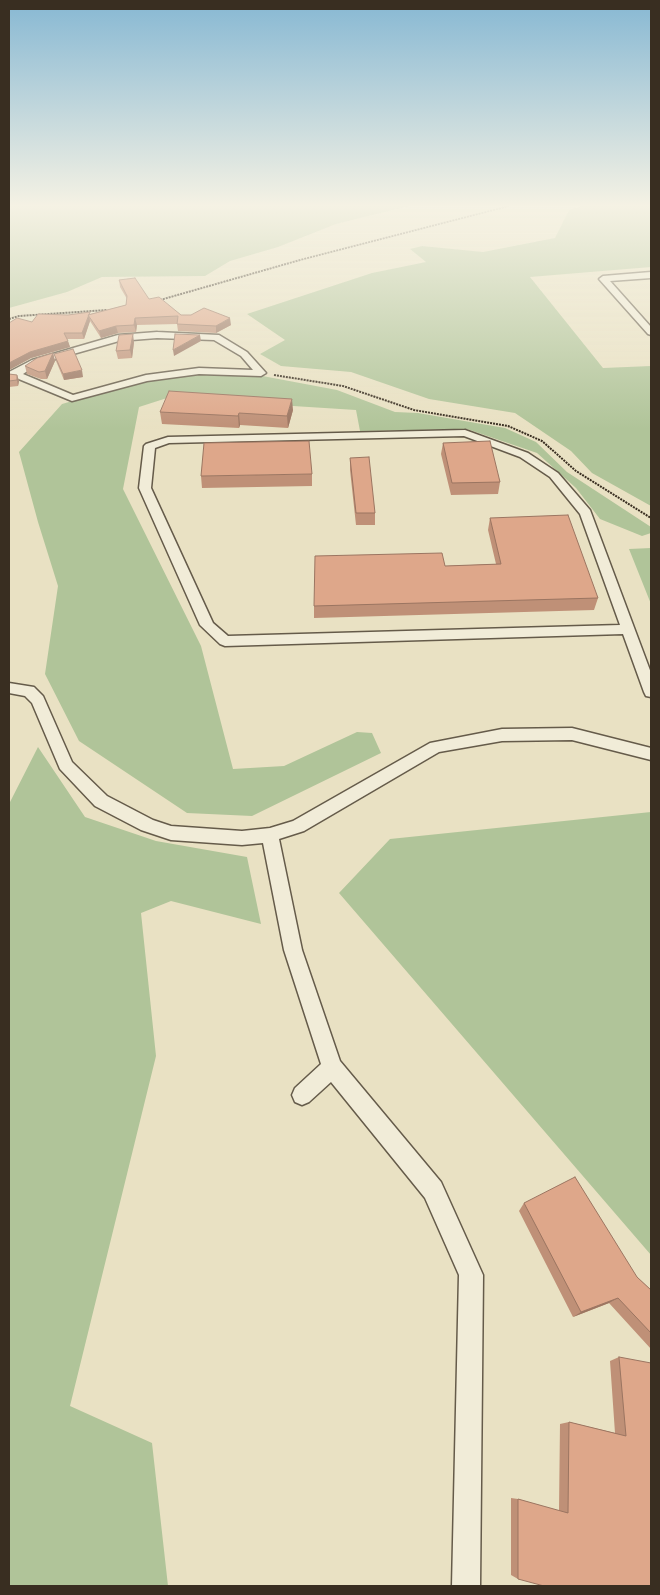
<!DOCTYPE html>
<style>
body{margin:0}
#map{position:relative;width:660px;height:1595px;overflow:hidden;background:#e9e1c3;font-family:"EB Garamond",serif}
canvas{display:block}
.frame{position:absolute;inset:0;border:10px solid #392e21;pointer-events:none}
</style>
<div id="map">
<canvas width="660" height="1595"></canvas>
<div class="frame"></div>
</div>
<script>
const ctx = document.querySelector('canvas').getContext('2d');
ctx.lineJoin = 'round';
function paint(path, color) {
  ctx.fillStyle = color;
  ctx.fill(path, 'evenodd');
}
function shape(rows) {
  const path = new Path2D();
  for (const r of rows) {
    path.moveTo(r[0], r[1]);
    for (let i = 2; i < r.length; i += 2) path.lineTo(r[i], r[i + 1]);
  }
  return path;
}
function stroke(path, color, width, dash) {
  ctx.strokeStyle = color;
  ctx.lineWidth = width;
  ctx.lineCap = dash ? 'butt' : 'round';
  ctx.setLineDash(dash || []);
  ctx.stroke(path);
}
paint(shape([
 [9,206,409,206,336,224,278,247,230,261,205,276,102,277,67,292,9,308],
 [583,206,651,206,651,267,530,277,603,368,651,366,651,506,592,473,571,451,515,413,429,399,351,372,281,366,260,354,285,340,247,314,372,273,426,262,410,249,422,246,483,252,555,238,569,210],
 [199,374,252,374,337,390,395,412,418,413,505,428,536,442,567,472,651,527,651,533,642,536,600,519,576,488,537,453,467,429,360,431,356,410,167,398,139,407,123,489,201,646,233,769,284,766,357,732,372,733,381,753,252,816,187,813,79,741,45,674,58,586,38,522,19,452,62,404,145,380],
 [651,548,651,604,629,549],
 [38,747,85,817,156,841,247,857,261,924,171,901,141,913,156,1056,70,1406,152,1443,168,1586,9,1586,9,804],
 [651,812,651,1255,339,893,390,839]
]), '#b0c499');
const minor = shape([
 [651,272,651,278,610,281,651,327,651,335,648,334,599,279,603,276,651,272],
 [157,332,219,335,247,352,266,373,261,376,199,374,147,381,72,401,14,377,9,378,9,372,32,360,118,335,157,332],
 [157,338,214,340,241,356,253,370,199,368,146,375,73,395,23,374,38,364,119,341,157,338],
 [465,430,528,453,558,473,590,510,651,673,651,697,646,696,644,692,623,634,225,646,220,644,200,625,139,488,144,446,146,444,168,437,465,430],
 [464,436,520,457,550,477,580,514,620,625,228,636,213,623,151,488,155,448,169,443,464,436],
 [9,683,34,687,43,696,72,762,107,796,153,820,171,826,242,831,270,828,293,821,430,743,502,729,572,728,651,748,651,760,572,740,502,741,439,752,304,831,279,839,302,950,340,1061,441,1182,483,1275,480,1586,452,1586,459,1275,425,1198,331,1082,309,1102,302,1105,295,1102,292,1095,295,1088,321,1064,284,950,263,843,242,845,171,840,141,830,95,806,60,769,32,703,25,696,9,693,9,683]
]);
stroke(minor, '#655b4a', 3);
stroke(shape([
 [160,300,300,260,509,206],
 [9,319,19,316,107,310],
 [274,375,343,386,414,410,508,426,542,441,576,471,651,518]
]), '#392e21', 2, [2, 1]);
paint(minor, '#f1ecd8');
paint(shape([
 [119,280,149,299,181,315,231,325,216,333,178,331,177,324,137,325,136,332,118,333,101,338,90,321,84,339,67,339,70,347,31,358,9,370,9,323,32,322,68,315,90,312,90,314,126,305,127,299,120,287],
 [134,342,132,358,118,359,116,351],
 [53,353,55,361,47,379,41,379,27,374,25,366],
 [54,354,83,377,64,380,56,361],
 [9,374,17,375,19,381,18,386,9,387],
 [293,410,288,428,240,425,239,428,162,424,160,412],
 [443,443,500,482,498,494,451,495,441,454],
 [350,458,375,513,375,525,356,525,350,470],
 [312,474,312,486,202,488,201,476],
 [490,518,598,598,594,610,314,618,314,606,445,566,496,564,488,530],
 [524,1203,637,1277,651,1290,651,1349,609,1303,573,1317,519,1211],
 [619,1357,651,1586,518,1579,511,1575,511,1498,518,1499,559,1511,560,1424,569,1422,615,1433,610,1361]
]), '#bf9077');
paint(shape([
 [89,315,90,321,84,339,82,333],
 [135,318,137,325,136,332,134,325],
 [230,318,231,325,216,333,216,326],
 [116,326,118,333,101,338,99,331],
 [133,334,134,342,132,358,130,350],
 [200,335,201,341,174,356,173,350],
 [68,341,70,347,31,358,9,370,9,363,30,352],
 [53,353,55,361,47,379,45,371],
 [82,370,83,377,64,380,63,374],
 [17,375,19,381,18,386,17,380],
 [292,399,293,410,288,428,287,416],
 [239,413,240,425,239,428,238,416],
 [618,1298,609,1303,573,1317,581,1312]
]), '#9b7561');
const building = shape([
 [135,278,149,299,159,297,181,315,191,315,204,308,230,318,216,326,177,324,178,316,135,318,134,325,116,326,99,331,88,315,126,305,127,296,119,280,135,278],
 [90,312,82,333,64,333,68,341,30,352,9,363,9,323,17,318,32,322,38,314,68,315,90,312],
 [133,334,130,350,116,351,119,335,133,334],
 [175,334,200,335,173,350,175,334],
 [73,349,82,370,63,374,54,354,73,349],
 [53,353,45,371,39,372,25,366,37,358,53,353],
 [9,374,17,375,17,380,9,381,9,374],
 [169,391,292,399,287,416,239,413,238,416,160,412,169,391],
 [309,441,312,474,201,476,204,443,309,441],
 [490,441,500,482,452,483,443,443,490,441],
 [369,457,375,513,356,513,350,458,369,457],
 [568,515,598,598,314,606,315,556,442,553,445,566,501,564,490,518,568,515],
 [575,1177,637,1277,651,1290,651,1333,618,1298,581,1312,524,1203,575,1177],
 [619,1357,651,1363,651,1586,544,1586,518,1579,518,1499,568,1513,569,1422,626,1436,619,1357]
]);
paint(building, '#dea78a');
stroke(building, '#9b7561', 1);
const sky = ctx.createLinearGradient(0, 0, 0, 429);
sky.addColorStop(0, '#87b8d3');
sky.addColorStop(0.48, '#f5f2e4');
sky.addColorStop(1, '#f5f2e400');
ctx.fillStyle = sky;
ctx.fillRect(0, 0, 660, 429);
</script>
